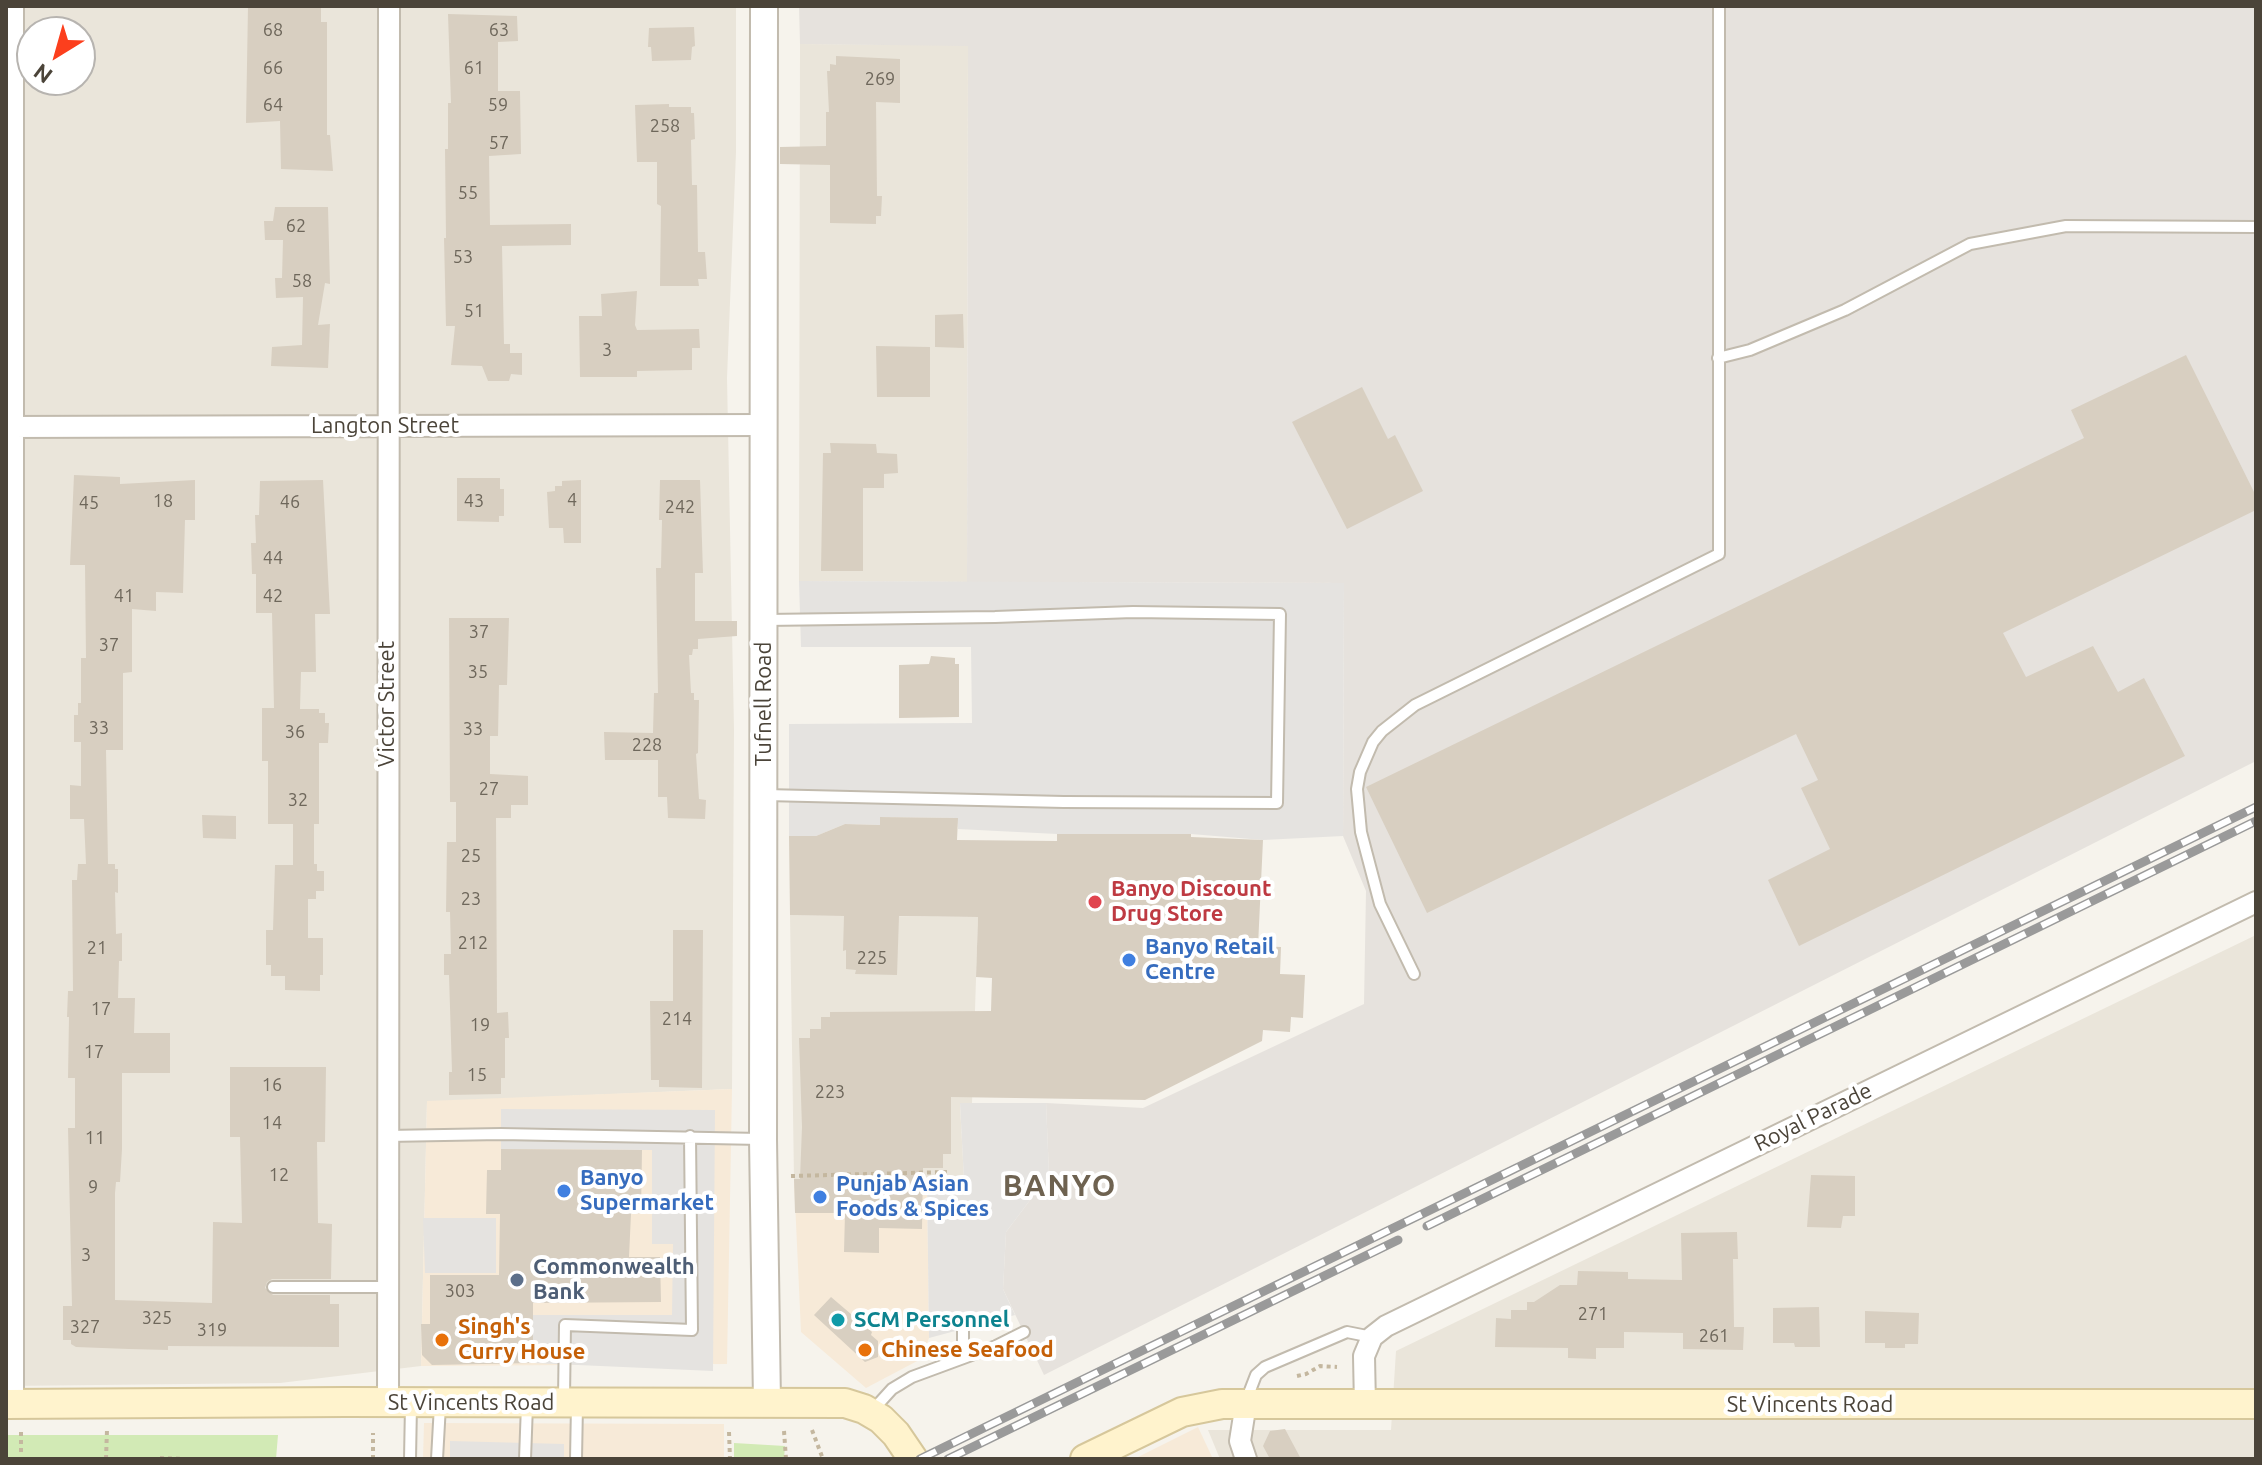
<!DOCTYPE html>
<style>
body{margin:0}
#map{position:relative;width:2262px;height:1465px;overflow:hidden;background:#f6f3ec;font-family:Ubuntu,sans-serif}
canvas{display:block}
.frame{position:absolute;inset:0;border:8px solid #4b4439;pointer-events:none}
.north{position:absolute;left:16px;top:16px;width:80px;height:80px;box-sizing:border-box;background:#fff;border:2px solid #b7b4b0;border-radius:50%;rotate:217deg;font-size:22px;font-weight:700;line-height:32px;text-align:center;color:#4b4439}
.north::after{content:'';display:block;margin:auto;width:28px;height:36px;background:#fc3f1d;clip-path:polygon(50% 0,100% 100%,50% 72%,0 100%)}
</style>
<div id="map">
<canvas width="2262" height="1465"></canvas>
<div class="frame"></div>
<div class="north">N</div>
</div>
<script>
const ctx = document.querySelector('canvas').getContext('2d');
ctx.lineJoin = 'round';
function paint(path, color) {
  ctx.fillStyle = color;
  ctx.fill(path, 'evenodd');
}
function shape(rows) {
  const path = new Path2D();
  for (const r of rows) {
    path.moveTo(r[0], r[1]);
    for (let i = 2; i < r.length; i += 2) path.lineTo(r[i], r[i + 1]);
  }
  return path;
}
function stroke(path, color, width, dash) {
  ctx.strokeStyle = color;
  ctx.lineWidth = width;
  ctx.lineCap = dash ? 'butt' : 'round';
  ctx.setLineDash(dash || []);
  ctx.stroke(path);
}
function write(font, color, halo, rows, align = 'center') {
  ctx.font = font + ' Ubuntu,sans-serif';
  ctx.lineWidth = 8;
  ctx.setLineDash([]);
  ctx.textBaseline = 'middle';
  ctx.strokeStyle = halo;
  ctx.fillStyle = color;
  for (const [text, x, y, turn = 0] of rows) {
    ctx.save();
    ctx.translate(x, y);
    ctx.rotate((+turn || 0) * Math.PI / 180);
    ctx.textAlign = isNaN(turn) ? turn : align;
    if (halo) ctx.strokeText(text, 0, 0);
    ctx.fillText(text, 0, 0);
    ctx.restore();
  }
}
paint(shape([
 [6,6,736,6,736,152,727,378,734,730,732,1089,427,1102,421,1366,280,1383,6,1386],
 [32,32,80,32,80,80,32,80],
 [800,44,968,45,967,582,799,581],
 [790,915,978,917,972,1103,960,1104,964,1180,794,1179],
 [2256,935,2256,1459,1220,1459,1208,1430,1391,1430,1396,1351]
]), '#eae5da');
paint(shape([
 [732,1089,727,1364,421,1366,427,1101],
 [794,1179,927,1179,929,1338,921,1359,866,1388,801,1332],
 [424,1423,724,1424,724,1459,423,1459],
 [1198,1427,1213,1459,1134,1459]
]), '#f7ead8');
paint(shape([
 [799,6,2256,6,2256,761,1044,1375,1003,1289,1006,1232,1049,1175,1046,1103,1143,1108,1364,1004,1366,891,1343,836,1344,583,967,582,968,46,800,44]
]), '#e6e2dd');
paint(shape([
 [6,1435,278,1435,276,1459,6,1459],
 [734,1443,785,1446,784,1459,734,1459]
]), '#d2eab5');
paint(shape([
 [799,581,1344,583,1343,836,1263,840,1191,834,1057,834,958,829,957,818,880,817,880,825,845,824,816,836,789,836,789,724,972,723,971,647,801,647],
 [960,1103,1046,1103,1049,1175,1006,1232,1003,1289,1015,1315,929,1338,927,1179,964,1180],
 [501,1109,715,1110,713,1371,533,1363,533,1315,672,1315,673,1244,652,1244,652,1150,501,1149],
 [423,1218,496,1218,496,1273,425,1273],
 [450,1441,564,1444,564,1459,450,1459]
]), '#e5e3e0');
paint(shape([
 [248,6,321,6,321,22,327,22,327,135,330,135,333,171,281,169,280,121,246,123],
 [448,14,517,16,518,41,498,42,498,91,520,91,521,154,489,156,490,225,571,224,571,245,502,246,504,344,510,344,510,353,522,353,522,375,511,374,509,381,488,381,482,366,451,365,455,326,446,326,444,238,446,238,445,149,448,149,448,103,451,103],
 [694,27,695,46,692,47,691,60,652,61,651,47,648,47,649,28],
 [836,56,900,59,900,103,876,102,877,196,882,196,881,216,876,216,876,224,830,223,830,165,780,164,780,147,826,146,826,112,829,112,827,71,830,71,830,64,836,65],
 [669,104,669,107,691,107,691,113,694,113,695,139,691,140,692,185,697,185,698,252,705,252,707,279,698,279,699,286,660,286,661,206,657,204,657,162,637,162,635,105],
 [275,207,328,207,330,284,325,283,318,325,330,324,328,368,271,366,272,347,302,345,303,297,276,298,275,278,282,278,283,240,265,240,264,221,273,221],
 [637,291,635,325,637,330,699,329,700,348,692,348,692,370,637,371,637,377,580,377,579,316,602,316,601,294],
 [963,314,964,348,935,347,935,315],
 [876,346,930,347,930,397,877,397],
 [2186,355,2256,496,2256,510,2003,633,2026,677,2093,646,2118,692,2144,678,2185,756,1799,946,1768,880,1830,849,1801,788,1818,780,1796,734,1427,913,1366,787,2084,438,2071,410],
 [1362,387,1388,439,1395,435,1423,491,1347,529,1292,422],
 [830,443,876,444,877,453,897,454,898,473,884,474,884,488,863,488,863,571,821,571,823,453,831,453],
 [74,475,120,477,120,484,195,480,195,520,185,520,183,593,156,592,156,611,132,609,132,672,123,673,123,750,106,750,108,864,115,864,115,869,118,869,118,893,115,892,116,934,122,933,122,961,119,961,118,998,135,998,134,1033,170,1033,170,1073,122,1073,122,1149,120,1182,116,1182,115,1193,115,1300,212,1303,213,1222,242,1223,240,1137,230,1137,230,1067,326,1067,325,1142,317,1142,318,1223,332,1224,331,1279,272,1279,267,1282,265,1288,273,1295,330,1295,330,1304,339,1304,339,1347,168,1346,168,1350,129,1349,76,1347,71,1344,71,1340,63,1340,63,1306,72,1306,68,1128,75,1128,75,1078,68,1078,69,1017,67,1017,68,991,73,991,72,880,77,880,78,864,86,864,84,819,70,819,70,785,81,786,81,742,74,742,74,715,78,715,78,703,81,703,81,658,86,658,85,565,70,565],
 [457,478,500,478,500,489,504,489,504,516,499,516,499,522,457,521],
 [323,480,330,614,315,614,316,672,301,672,300,709,319,709,319,713,325,713,325,723,329,723,328,743,319,743,319,824,314,824,314,864,317,864,317,871,324,871,324,891,316,891,316,899,308,899,308,938,323,938,323,975,320,975,320,991,285,990,285,976,271,976,271,965,266,965,266,930,273,930,275,865,293,865,293,824,268,824,268,761,262,761,262,708,274,708,272,613,256,613,256,574,252,574,251,543,256,543,255,515,259,515,260,481],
 [581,480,581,543,564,543,563,528,549,528,547,492,555,491,555,486,562,486,562,481],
 [660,480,700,480,703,573,695,573,695,621,737,621,737,636,698,639,698,649,693,649,692,655,689,655,691,693,694,693,694,700,699,700,698,753,696,754,699,799,706,800,705,819,668,818,667,797,658,797,658,760,605,760,604,732,653,733,654,693,658,693,656,568,661,568,662,520,659,520],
 [449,618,509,618,507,685,499,685,498,736,490,736,490,774,528,776,528,805,511,805,511,818,496,818,497,1013,508,1012,509,1038,505,1038,505,1078,501,1078,501,1094,449,1095,449,1072,452,1072,449,975,444,975,444,954,451,954,450,912,446,912,447,842,456,842,456,802,450,802],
 [931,656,955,658,955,664,959,664,959,717,899,718,899,665,929,664],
 [202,815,236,816,236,839,203,838],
 [880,817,958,818,957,840,1057,841,1057,834,1191,834,1191,837,1263,840,1258,946,1281,947,1280,974,1305,975,1303,1018,1291,1017,1290,1032,1263,1030,1262,1041,1145,1100,951,1097,951,1154,943,1154,943,1168,923,1168,922,1229,879,1228,879,1253,844,1252,845,1213,795,1213,794,1179,800,1179,802,1127,799,1038,810,1038,810,1029,821,1029,821,1017,830,1017,830,1012,991,1011,992,978,976,977,978,917,899,916,897,975,855,974,856,970,846,969,846,950,843,951,844,916,790,915,789,836,816,836,845,824,880,825],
 [673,930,703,930,702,1088,659,1087,659,1080,651,1080,650,1001,673,1001],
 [501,1149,642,1150,641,1213,631,1214,629,1257,660,1257,661,1302,533,1303,533,1363,432,1365,422,1355,421,1324,430,1324,430,1275,499,1275,500,1214,486,1214,487,1170,501,1170],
 [1811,1175,1855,1176,1855,1216,1843,1216,1841,1228,1807,1227],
 [1737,1232,1738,1259,1733,1259,1734,1327,1744,1327,1743,1350,1683,1349,1683,1333,1624,1332,1624,1348,1596,1348,1596,1359,1568,1358,1568,1348,1495,1347,1496,1318,1511,1319,1511,1310,1527,1310,1527,1302,1534,1302,1560,1285,1577,1285,1578,1271,1628,1272,1628,1279,1682,1280,1681,1233],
 [831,1297,872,1332,871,1335,878,1341,878,1357,865,1362,814,1315],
 [1819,1307,1820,1347,1795,1347,1794,1343,1773,1343,1773,1308],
 [1865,1311,1919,1313,1918,1344,1905,1344,1905,1348,1885,1348,1885,1343,1865,1343],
 [1285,1429,1301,1459,1270,1459,1263,1446,1270,1431]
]), '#d8cfc1');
const service = shape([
 [1718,358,1750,350,1845,310,1970,244,2066,226,2256,227],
 [765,795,1064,802,1277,803,1280,614,1133,612,995,617,765,620],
 [1414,974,1380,904,1361,832,1357,789,1360,772,1373,742,1382,731,1415,705,1719,554,1719,6],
 [387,1136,501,1134,761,1139],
 [273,1287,388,1287],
 [963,1358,963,1331],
 [564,1398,565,1325,692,1330,690,1136],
 [1246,1401,1256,1375,1265,1367,1347,1332,1372,1337],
 [872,1411,892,1389,912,1377,996,1346,1024,1332],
 [410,1459,411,1405],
 [437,1459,440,1405],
 [525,1459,527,1405],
 [576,1459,577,1405]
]);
const minor = shape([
 [13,6,13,1404],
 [6,427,764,425],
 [388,1402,389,6],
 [1246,1403,1240,1441,1246,1459],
 [1365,1406,1364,1356,1372,1337,1386,1326,2256,902]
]);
const tertiary = shape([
 [764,6,763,1139,767,1402]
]);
const secondary = shape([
 [6,1404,345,1402,845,1403,864,1409,881,1419,896,1434,913,1459],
 [1085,1459,1182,1412,1222,1404,2256,1404]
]);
stroke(service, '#c2bbae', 14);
stroke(minor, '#c2bbae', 24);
stroke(tertiary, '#c2bbae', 30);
stroke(secondary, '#d6c79b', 32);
stroke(shape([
 [791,1176,947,1172],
 [1297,1376,1306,1374,1320,1366,1337,1367],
 [812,1430,823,1459],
 [784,1431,786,1459],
 [21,1432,21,1453],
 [729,1432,730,1459],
 [160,1458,186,1459],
 [106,1459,107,1430],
 [106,1459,118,1459],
 [373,1459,373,1433],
 [866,1459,869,1459]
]), '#c4b79f', 4, [4, 4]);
stroke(service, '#fff', 10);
stroke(minor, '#fff', 20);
stroke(tertiary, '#fff', 26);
stroke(secondary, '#fff3cd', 28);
const rail = shape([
 [1427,1226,2256,821],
 [920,1459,2256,807],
 [948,1459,1398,1240]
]);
stroke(rail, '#9a9a9a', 9);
stroke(rail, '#fff', 6, [18]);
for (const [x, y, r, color] of [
 [1095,902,8,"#e0444e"],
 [1129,960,8,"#3f7fe0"],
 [564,1191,8,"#3f7fe0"],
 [820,1197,8,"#3f7fe0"],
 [517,1280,8,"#5c6f8a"],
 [838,1320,8,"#0f9aa8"],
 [442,1340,8,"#e8710a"],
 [865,1350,8,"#e8710a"]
]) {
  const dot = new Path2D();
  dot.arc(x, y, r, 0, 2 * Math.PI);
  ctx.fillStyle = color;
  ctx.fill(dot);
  stroke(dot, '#fff', 3);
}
write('18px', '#6e675b', null, [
 ["68",273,30],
 ["63",499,30],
 ["66",273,68],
 ["61",474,68],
 ["269",880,79],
 ["64",273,105],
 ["59",498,105],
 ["258",665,126],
 ["57",499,143],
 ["55",468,193],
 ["62",296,226],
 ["53",463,257],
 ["58",302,281],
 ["51",474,311],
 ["3",607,350],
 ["4",572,500],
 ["18",163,501],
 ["43",474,501],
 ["46",290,502],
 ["45",89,503],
 ["242",680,507],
 ["44",273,558],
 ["41",124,596],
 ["42",273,596],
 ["37",479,632],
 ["37",109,645],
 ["35",478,672],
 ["33",99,728],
 ["33",473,729],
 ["36",295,732],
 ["228",647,745],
 ["27",489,789],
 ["32",298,800],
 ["25",471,856],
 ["23",471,899],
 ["212",473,943],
 ["21",97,948],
 ["225",872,958],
 ["17",101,1009],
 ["214",677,1019],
 ["19",480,1025],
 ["17",94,1052],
 ["15",477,1075],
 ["16",272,1085],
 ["223",830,1092],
 ["14",272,1123],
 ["11",95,1138],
 ["12",279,1175],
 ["9",93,1187],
 ["3",86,1255],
 ["303",460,1291],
 ["271",1593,1314],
 ["325",157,1318],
 ["327",85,1327],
 ["319",212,1330],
 ["261",1714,1336]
]);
write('22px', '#4b4439', '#fff', [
 ["Langton Street",385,426],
 ["Victor Street",387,704,-90],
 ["Tufnell Road",764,704,-90],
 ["Royal Parade",1813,1117,-26],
 ["St Vincents Road",471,1403],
 ["St Vincents Road",1810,1405]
]);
write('bold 22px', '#be3a42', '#fff', [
 ["Banyo Discount",1111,889],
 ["Drug Store",1111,914]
], 'left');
write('bold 22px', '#366cbe', '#fff', [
 ["Banyo Retail",1145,947],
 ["Centre",1145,972],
 ["Banyo",580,1178],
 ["Supermarket",580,1203],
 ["Punjab Asian",836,1184],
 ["Foods & Spices",836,1209]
], 'left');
write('bold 22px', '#4e5e75', '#fff', [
 ["Commonwealth",533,1267],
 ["Bank",533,1292]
], 'left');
write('bold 22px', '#0d838f', '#fff', [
 ["SCM Personnel",854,1320]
], 'left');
write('bold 22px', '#c56008', '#fff', [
 ["Singh's",458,1327],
 ["Curry House",458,1352],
 ["Chinese Seafood",881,1350]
], 'left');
ctx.letterSpacing = '2px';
write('bold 30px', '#6e6250', '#fff', [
 ["BANYO",1060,1186]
]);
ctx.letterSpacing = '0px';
</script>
